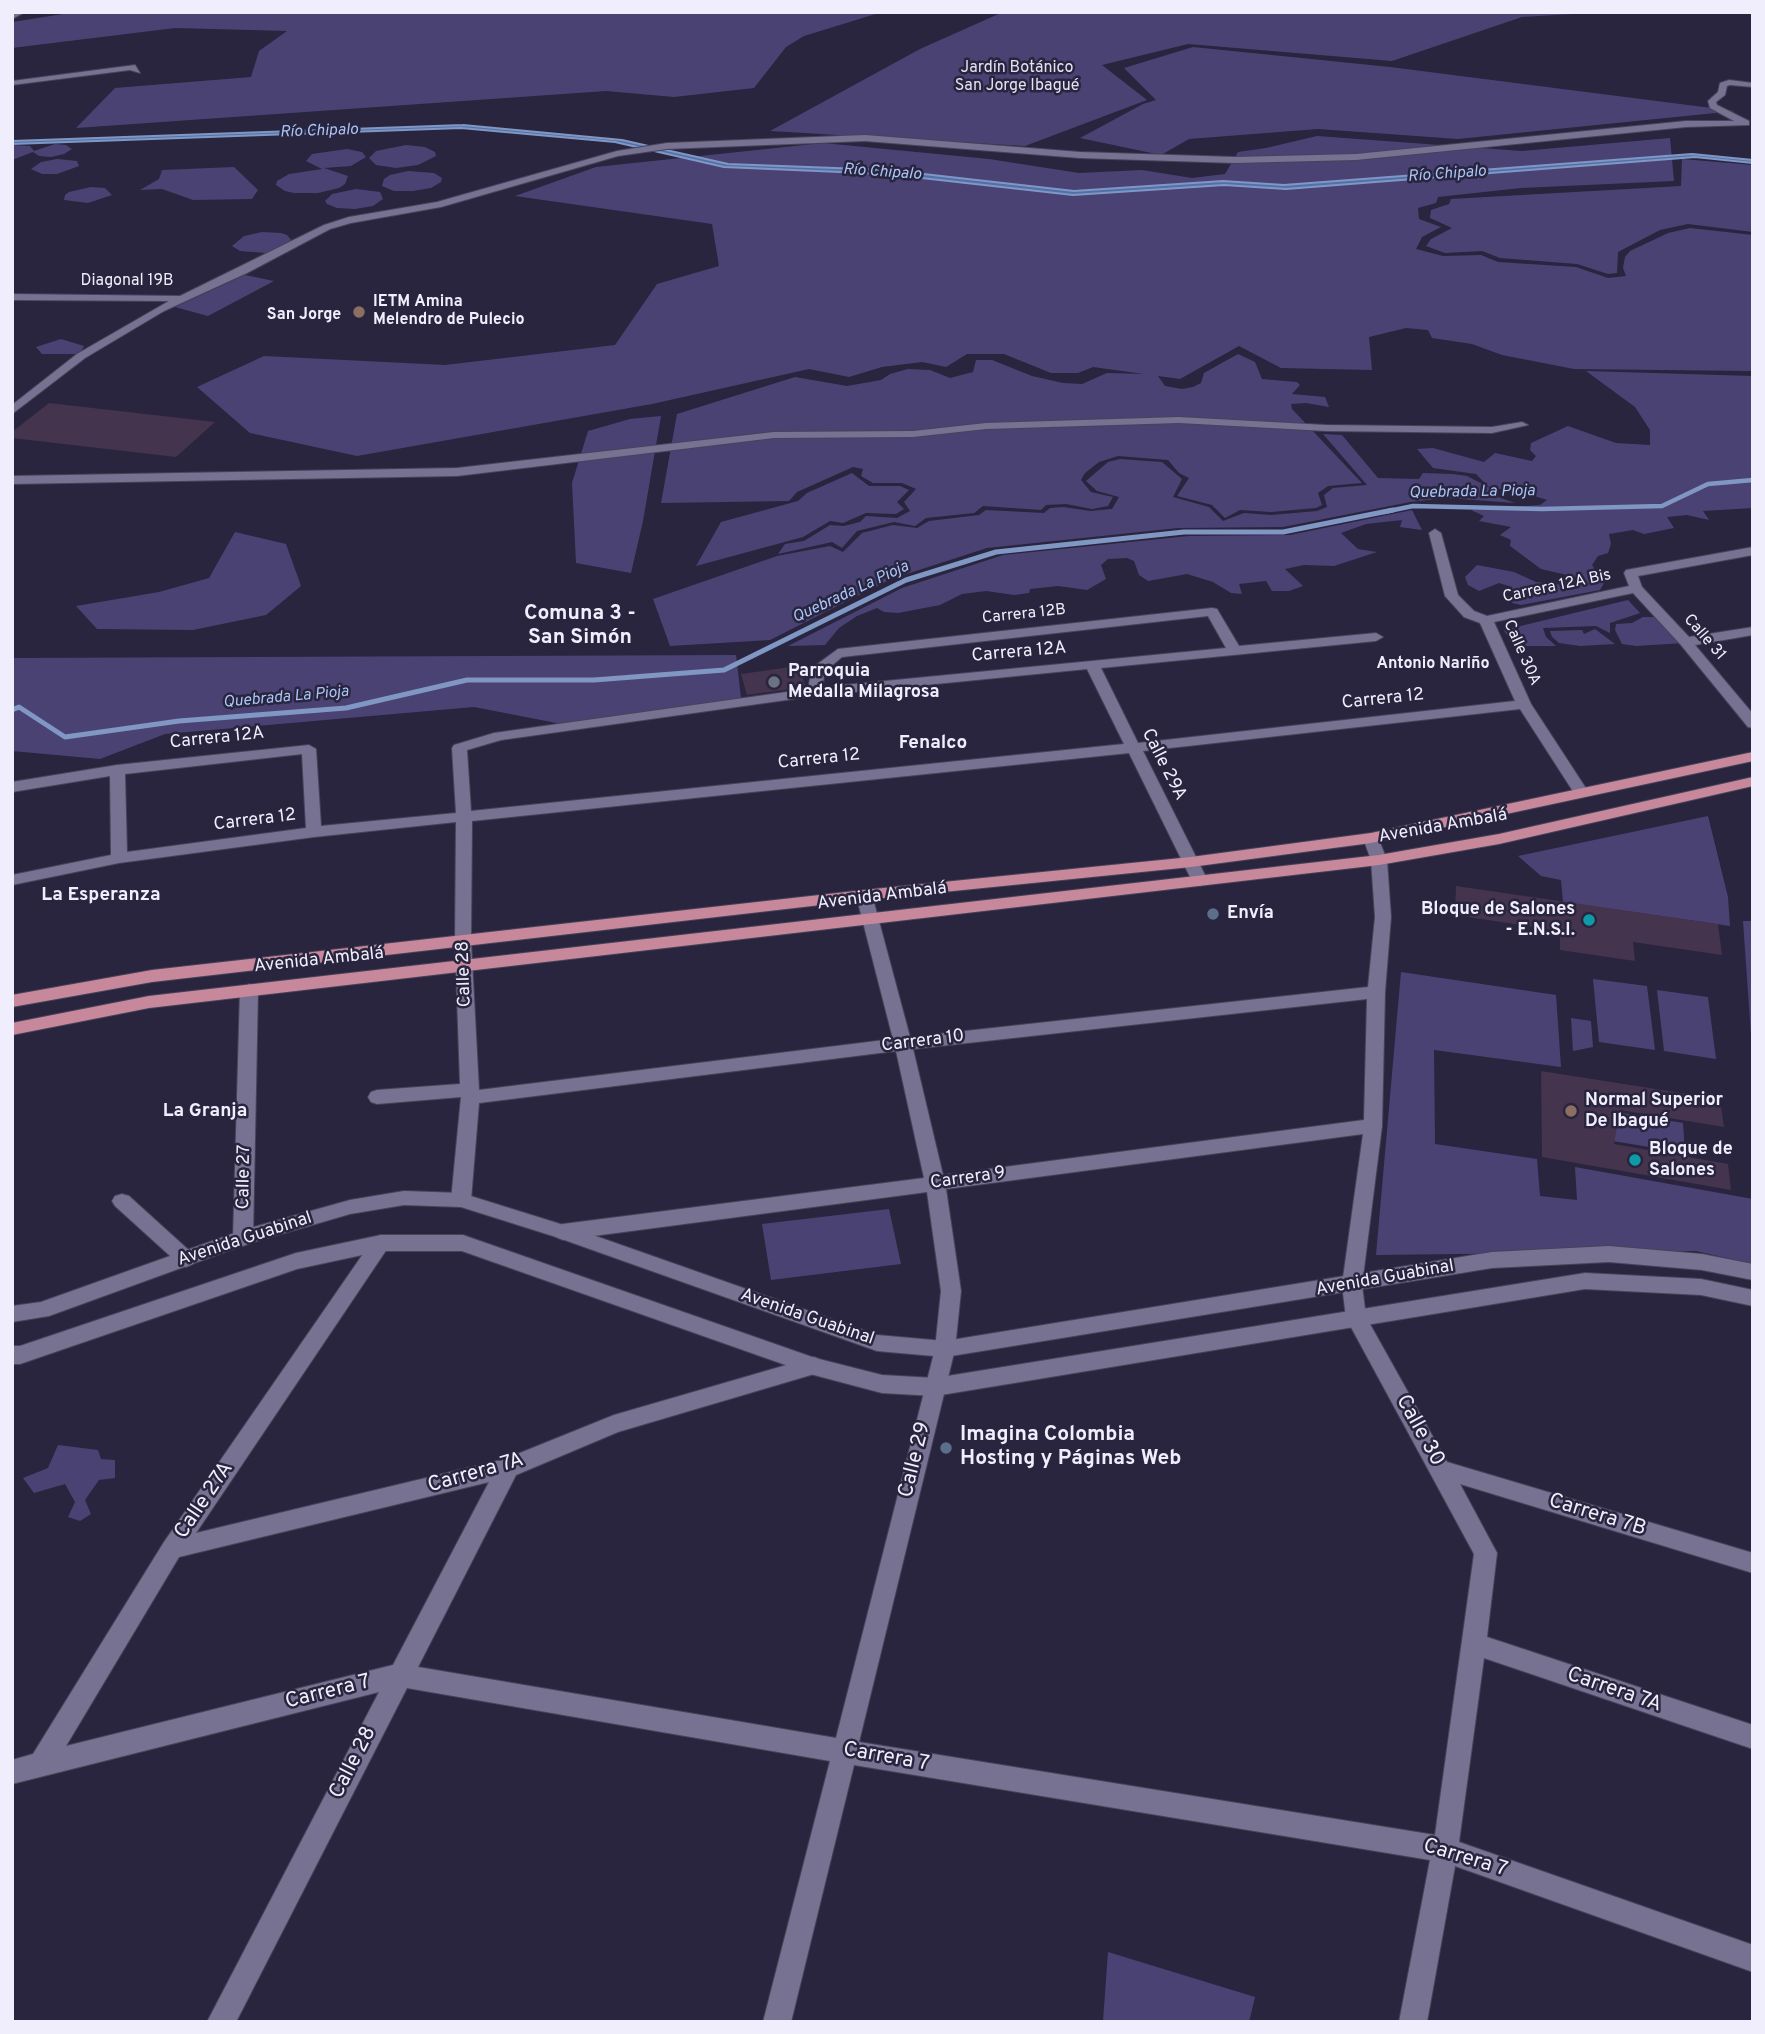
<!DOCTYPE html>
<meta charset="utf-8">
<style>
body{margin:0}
#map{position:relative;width:1765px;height:2034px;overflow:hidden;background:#29253f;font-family:Overpass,sans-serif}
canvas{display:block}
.frame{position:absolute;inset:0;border:14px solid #f0eefc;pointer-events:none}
</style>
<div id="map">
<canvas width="1765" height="2034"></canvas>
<div class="frame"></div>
</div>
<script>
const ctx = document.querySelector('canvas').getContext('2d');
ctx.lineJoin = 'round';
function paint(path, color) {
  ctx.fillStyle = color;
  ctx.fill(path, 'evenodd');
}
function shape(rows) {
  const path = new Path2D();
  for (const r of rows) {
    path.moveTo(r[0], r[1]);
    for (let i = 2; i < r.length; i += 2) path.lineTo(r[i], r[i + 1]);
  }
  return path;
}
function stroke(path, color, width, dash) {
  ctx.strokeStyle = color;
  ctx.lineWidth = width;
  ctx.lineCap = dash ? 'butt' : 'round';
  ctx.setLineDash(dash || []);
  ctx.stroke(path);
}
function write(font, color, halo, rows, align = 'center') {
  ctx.font = font + ' Overpass,sans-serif';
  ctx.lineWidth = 5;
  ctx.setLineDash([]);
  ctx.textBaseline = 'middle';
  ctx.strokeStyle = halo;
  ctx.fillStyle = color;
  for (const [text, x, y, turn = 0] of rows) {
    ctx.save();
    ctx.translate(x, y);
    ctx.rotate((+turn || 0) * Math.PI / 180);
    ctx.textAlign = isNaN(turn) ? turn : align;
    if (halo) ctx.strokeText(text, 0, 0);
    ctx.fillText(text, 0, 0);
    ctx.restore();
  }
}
paint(shape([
 [76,12,882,12,804,36,786,47,754,88,674,97,606,91,76,128,115,88,251,77,259,51,287,31,175,28,12,48,12,22],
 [1003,12,1607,12,1522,17,1392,61,1188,44,1102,65,1147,100,1025,146,770,131,920,49],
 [1193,47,1390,67,1735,111,1458,139,1318,129,1189,139,1161,155,1080,138,1143,104,1156,100,1124,68],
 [1317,136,1522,151,1670,138,1674,181,1521,188,1438,197,1436,203,1418,208,1419,219,1441,227,1422,237,1416,249,1443,256,1481,255,1498,262,1576,267,1608,278,1626,276,1623,268,1625,257,1630,251,1668,233,1690,228,1753,235,1753,371,1574,369,1502,355,1472,344,1432,338,1428,330,1406,328,1369,337,1372,370,1281,368,1239,346,1180,379,1158,376,1165,386,1182,389,1193,387,1201,383,1204,373,1238,354,1255,362,1262,379,1297,382,1300,385,1292,394,1325,397,1329,407,1306,403,1291,404,1292,409,1362,483,1328,486,1318,493,1322,505,1316,508,1271,512,1240,510,1225,518,1212,505,1177,496,1189,478,1179,473,1168,460,1118,456,1099,462,1085,473,1081,480,1091,492,1113,497,1108,506,1092,509,1066,504,1046,505,1041,510,983,506,974,513,926,518,915,526,894,522,857,531,842,548,832,542,778,554,785,544,804,541,830,525,844,526,860,522,866,516,897,518,910,511,904,502,916,489,902,483,873,483,861,476,863,469,853,467,797,492,789,501,661,503,677,414,795,377,847,386,881,380,890,374,908,369,930,370,950,378,973,372,976,360,992,360,1032,376,1063,383,1082,384,1107,373,1144,374,1093,367,1078,373,1051,373,1004,354,967,354,946,367,922,362,882,367,849,377,809,369,652,404,357,456,250,433,197,387,264,356,445,365,615,345,657,284,719,266,712,224,515,196,596,167,823,143,989,159,1079,173,1142,170,1192,178,1225,174,1238,152,1266,148],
 [55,144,66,145,72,149,64,154,51,157,39,156,33,152,12,160,12,145,30,146,34,151],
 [406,145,425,147,435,152,436,156,418,165,396,168,376,165,369,158,376,151],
 [347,149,362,152,366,157,351,166,324,168,348,176,345,184,339,188,318,193,294,193,285,191,276,185,277,181,289,174,322,169,306,161,312,154],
 [57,159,77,161,79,166,57,174,42,174,31,169,41,162],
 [1682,159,1753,165,1753,232,1688,224,1660,230,1618,252,1617,273,1608,274,1577,264,1500,258,1482,251,1445,253,1426,246,1431,239,1452,228,1430,218,1431,210,1449,204,1451,199,1681,186],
 [234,167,258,190,252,199,193,200,162,189,140,190,159,179,162,170],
 [408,171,434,173,442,178,441,182,431,188,413,191,394,191,382,186,384,179,390,175],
 [91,187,105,188,112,195,88,203,64,200,65,195,69,192],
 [356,189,380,192,383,199,373,206,355,209,337,208,327,204,325,201,332,194],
 [262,232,281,233,287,235,292,241,275,251,266,253,240,251,232,246,244,236],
 [245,275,274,281,208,316,175,307],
 [61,339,84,346,82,350,79,354,42,354,36,347],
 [1586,371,1753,376,1753,508,1703,511,1709,520,1687,515,1667,517,1674,528,1644,534,1633,530,1609,534,1611,544,1608,553,1598,556,1592,565,1604,583,1600,590,1521,605,1512,603,1512,587,1499,583,1479,591,1468,585,1465,577,1477,565,1514,572,1536,582,1564,585,1567,575,1541,569,1510,546,1511,540,1500,535,1511,527,1479,521,1484,516,1471,510,1540,505,1547,500,1513,489,1493,489,1492,495,1515,503,1447,498,1410,502,1283,527,1178,528,987,548,891,579,770,640,670,646,653,599,777,556,830,546,843,552,862,533,893,525,917,528,929,521,979,515,986,510,1044,513,1050,508,1063,507,1090,511,1112,509,1119,497,1097,491,1086,481,1108,462,1120,459,1162,462,1182,479,1173,497,1209,507,1223,521,1244,513,1271,515,1317,511,1327,507,1324,495,1333,488,1367,485,1323,434,1342,435,1378,478,1419,479,1423,473,1453,474,1467,476,1490,488,1476,474,1433,468,1417,449,1433,448,1484,462,1495,453,1532,461,1536,456,1530,450,1531,443,1568,426,1616,443,1650,445,1650,430,1635,407],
 [661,416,643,521,631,573,576,563,572,483,588,431,630,419],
 [852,473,869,486,900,486,909,490,897,502,904,509,896,514,866,513,843,523,830,521,803,537,696,566,721,522,798,501,807,493],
 [1412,510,1422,530,1400,527,1402,520,1366,524,1341,533,1358,549,1377,552,1334,566,1304,565,1285,569,1303,586,1289,591,1272,591,1266,581,1239,584,1242,594,1231,593,1213,582,1187,574,1148,581,1139,575,1134,561,1127,558,1108,559,1101,565,1106,579,1087,590,1058,586,1030,589,1029,593,1014,595,986,591,962,594,940,605,898,613,884,612,877,608,857,616,839,628,825,645,788,646,902,588,1003,555,1189,536,1290,535],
 [235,532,286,544,301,586,266,615,193,630,97,629,76,606,159,592,209,578],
 [1628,600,1640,613,1610,623,1610,633,1596,626,1543,628,1546,637,1556,646,1513,646,1504,630],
 [1643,617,1654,617,1684,643,1636,646,1622,644,1615,630,1616,624,1632,623],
 [1595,629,1615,644,1580,646,1559,643,1552,637,1550,631,1582,630,1584,634],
 [736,655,741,698,567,725,474,707,165,734,100,759,12,751,12,658],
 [1708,816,1728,897,1730,926,1563,902,1561,880,1541,876,1518,856],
 [1743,921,1753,921,1753,1064],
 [1401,972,1556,995,1561,1067,1434,1050,1435,1144,1537,1159,1540,1196,1577,1200,1575,1167,1753,1199,1753,1264,1696,1251,1376,1255],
 [1593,979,1647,986,1655,1050,1599,1042],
 [1657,990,1708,997,1716,1059,1664,1051],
 [1571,1018,1591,1021,1593,1047,1573,1051],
 [1581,1106,1683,1123,1685,1153,1583,1136],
 [889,1209,901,1264,771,1280,762,1224],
 [58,1445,98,1450,101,1459,115,1460,115,1478,99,1480,85,1500,91,1514,80,1521,68,1517,75,1502,65,1484,34,1493,23,1478,48,1468],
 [1108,1952,1255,1997,1249,2022,1103,2021]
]), '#4b4274');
const water = shape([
 [463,125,622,140,728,164,888,170,1074,191,1223,181,1284,185,1692,154,1753,160,1753,163,1695,157,1286,189,1224,185,1073,195,886,174,724,167,615,142,461,128,12,144,12,141,463,125]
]);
paint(water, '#5070aa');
stroke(water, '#8096c3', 2);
stroke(shape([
 [1384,512,1413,506,1542,509,1662,506,1708,484,1753,480]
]), '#8096c3', 4.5);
stroke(shape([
 [12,710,19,707,65,737,179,721,346,708,467,680,594,680,724,670,906,580,996,552,1184,532,1283,532,1393,510]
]), '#8096c3', 5);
paint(shape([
 [49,403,215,422,176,457,12,438,12,432],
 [798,666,806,687,747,695,741,674],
 [1456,886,1718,924,1722,955,1633,942,1635,961,1560,950,1560,931,1455,915],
 [1541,1071,1720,1099,1724,1127,1620,1110,1614,1144,1728,1164,1731,1190,1542,1157]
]), '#44344e');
const street = shape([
 [135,65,140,73,130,70,12,85,12,81,135,65],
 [1729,80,1753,83,1753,87,1730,85,1727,86,1725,95,1716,102,1717,105,1749,121,1749,125,1686,127,1356,160,1235,163,1080,158,865,141,667,149,618,156,441,207,351,223,330,229,247,273,164,311,85,358,12,414,12,405,77,354,169,301,12,300,12,294,180,296,324,225,349,217,437,202,617,151,667,143,865,135,1080,152,1235,157,1356,154,1686,121,1734,121,1710,108,1708,101,1718,92,1720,83,1729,80],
 [1179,417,1326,425,1492,427,1522,422,1528,425,1492,433,1326,431,1179,423,986,429,913,437,774,438,457,476,12,484,12,476,457,468,774,432,913,431,986,423,1179,417],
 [1435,529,1441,533,1458,595,1474,611,1487,616,1629,586,1624,573,1626,570,1753,547,1753,555,1638,576,1642,587,1689,637,1753,627,1753,635,1695,645,1753,714,1753,728,1748,727,1681,645,1633,593,1494,622,1531,704,1589,793,1586,796,1576,796,1520,709,1143,751,1208,881,1200,886,1192,881,1129,753,472,821,471,941,479,1090,893,1039,856,895,864,890,872,895,910,1037,1368,987,1375,917,1371,860,1363,838,1371,833,1377,835,1387,860,1391,917,1385,992,1382,1126,1362,1285,1366,1317,1447,1462,1753,1553,1753,1573,1460,1484,1497,1553,1487,1637,1753,1725,1753,1749,1484,1658,1459,1842,1753,1945,1753,1972,1455,1866,1427,2022,1399,2022,1430,1860,854,1765,791,2022,763,2022,830,1761,407,1688,236,2022,207,2022,379,1692,12,1784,12,1760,33,1754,164,1542,374,1238,381,1235,388,1238,391,1243,196,1533,505,1459,614,1415,814,1357,821,1360,825,1366,821,1372,618,1432,516,1475,418,1667,836,1738,935,1349,941,1291,927,1192,563,1240,556,1237,553,1232,556,1227,563,1224,924,1178,896,1051,479,1103,471,1200,468,1205,461,1207,454,1205,451,1200,461,1097,377,1104,371,1102,368,1097,371,1092,377,1090,460,1084,455,941,456,822,314,837,119,863,12,885,12,875,111,855,110,776,12,792,12,782,117,765,309,745,316,749,321,826,456,813,452,748,454,745,494,733,808,689,812,668,838,649,1212,608,1217,609,1239,646,1376,633,1383,637,1376,641,1101,668,1138,743,1515,701,1480,623,1464,617,1445,596,1429,533,1435,529],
 [1208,616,1226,648,823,687,824,672,842,657,1208,616],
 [1087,669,1124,744,471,811,467,750,501,740,815,696,1087,669],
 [302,754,306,828,127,852,125,774,302,754],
 [1367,999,1364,1120,943,1175,913,1049,1367,999],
 [1363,1134,1342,1285,1346,1318,1474,1554,1435,1835,859,1742,955,1349,961,1291,946,1189,1363,1134],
 [489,1482,393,1665,66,1746,179,1557,489,1482],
 [249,984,258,990,253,1238,250,1243,243,1246,236,1243,233,1238,240,990,249,984],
 [122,1194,129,1196,193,1254,196,1259,193,1264,186,1267,179,1264,115,1206,112,1201,115,1196,122,1194]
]);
const secondary = shape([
 [15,12,25,12,12,19,15,12],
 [404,1191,461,1193,570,1227,877,1335,945,1341,1492,1252,1609,1246,1702,1254,1753,1264,1753,1280,1702,1270,1609,1262,1492,1268,945,1357,877,1351,556,1237,461,1207,404,1205,350,1214,247,1244,49,1316,12,1322,12,1306,41,1302,243,1230,350,1200,404,1191],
 [381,1235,463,1235,815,1358,882,1375,935,1378,1585,1273,1701,1279,1753,1290,1753,1306,1701,1295,1585,1289,935,1396,882,1393,814,1375,462,1251,381,1251,297,1269,20,1364,12,1364,12,1346,20,1346,296,1253,381,1235]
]);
const primary = shape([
 [1753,752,1753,761,1371,843,1191,867,864,900,152,982,12,1007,12,995,152,970,864,890,1191,857,1371,833,1753,752],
 [1753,777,1753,786,1499,844,1379,865,149,1008,12,1035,12,1023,149,996,1379,855,1499,834,1753,777]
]);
stroke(street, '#474359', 2);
stroke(secondary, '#474359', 2);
stroke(primary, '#474359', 2);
paint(street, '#777291');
paint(secondary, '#777291');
paint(primary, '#c8889c');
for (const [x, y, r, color] of [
 [359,312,7,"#8d6e63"],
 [774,682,7,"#6b7280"],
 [1213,914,7,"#5c6f8a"],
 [1589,920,7,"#0f9aa8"],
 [1571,1111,7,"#8d6e63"],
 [1635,1160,7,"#0f9aa8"],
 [946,1448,7,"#5c6f8a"]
]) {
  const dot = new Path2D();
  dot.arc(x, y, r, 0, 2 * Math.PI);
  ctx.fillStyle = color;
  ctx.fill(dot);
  stroke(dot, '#29253f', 2.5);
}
write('16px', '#e3e1f4', '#29253f', [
 ["Jardín Botánico",1017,69],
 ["San Jorge Ibagué",1017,87]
]);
write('italic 16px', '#a9c5f7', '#29253f', [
 ["Río Chipalo",319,132,-2],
 ["Río Chipalo",882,173,4],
 ["Río Chipalo",1447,175,-4],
 ["Quebrada La Pioja",1472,493,-1],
 ["Quebrada La Pioja",851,593,-25],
 ["Quebrada La Pioja",286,698,-5]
]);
write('16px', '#f0eefc', '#29253f', [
 ["Diagonal 19B",127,282],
 ["Carrera 12A Bis",1557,587,-12],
 ["Carrera 12B",1024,615,-6],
 ["Calle 31",1704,638,49],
 ["Calle 30A",1521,653,66]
]);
write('bold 16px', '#f0eefc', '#29253f', [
 ["IETM Amina",373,303],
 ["Melendro de Pulecio",373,321]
], 'left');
write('bold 16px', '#f0eefc', '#29253f', [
 ["San Jorge",304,316],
 ["Antonio Nariño",1433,665]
]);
write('18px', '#f0eefc', '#29253f', [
 ["Carrera 12A",1019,653,-5],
 ["Carrera 12",1383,700,-6],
 ["Carrera 12A",217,739,-6],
 ["Carrera 12",819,760,-6],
 ["Calle 29A",1163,765,63],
 ["Carrera 12",255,821,-7],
 ["Avenida Ambalá",1443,827,-10],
 ["Avenida Ambalá",882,897,-7],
 ["Avenida Ambalá",319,961,-6],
 ["Calle 28",465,974,-92],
 ["Carrera 10",923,1042,-7],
 ["Calle 27",245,1177,-89],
 ["Carrera 9",968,1179,-8],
 ["Avenida Guabinal",245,1240,-18],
 ["Avenida Guabinal",1385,1279,-10],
 ["Avenida Guabinal",807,1318,19]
]);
write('bold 18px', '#f0eefc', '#29253f', [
 ["Parroquia",788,672],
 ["Medalla Milagrosa",788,693],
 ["Bloque de Salones",1575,910,"right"],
 ["- E.N.S.I.",1575,931,"right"],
 ["Envía",1227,914],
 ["Normal Superior",1585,1101],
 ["De Ibagué",1585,1122],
 ["Bloque de",1649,1150],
 ["Salones",1649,1171]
], 'left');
write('bold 19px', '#f0eefc', '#29253f', [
 ["Fenalco",933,744],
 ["La Esperanza",101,896],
 ["La Granja",205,1112]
]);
write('bold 21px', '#f0eefc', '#29253f', [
 ["Comuna 3 -",580,615],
 ["San Simón",580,639]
]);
write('21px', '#f0eefc', '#29253f', [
 ["Calle 30",1419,1431,61],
 ["Calle 29",916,1460,-76],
 ["Carrera 7A",476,1474,-16],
 ["Calle 27A",205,1501,-56],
 ["Carrera 7B",1597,1516,17],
 ["Carrera 7A",1614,1691,19],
 ["Carrera 7",328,1693,-14],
 ["Carrera 7",886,1758,10],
 ["Calle 28",354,1763,-63],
 ["Carrera 7",1465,1859,17]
]);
write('bold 21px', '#f0eefc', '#29253f', [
 ["Imagina Colombia",960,1436],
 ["Hosting y Páginas Web",960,1460]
], 'left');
</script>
